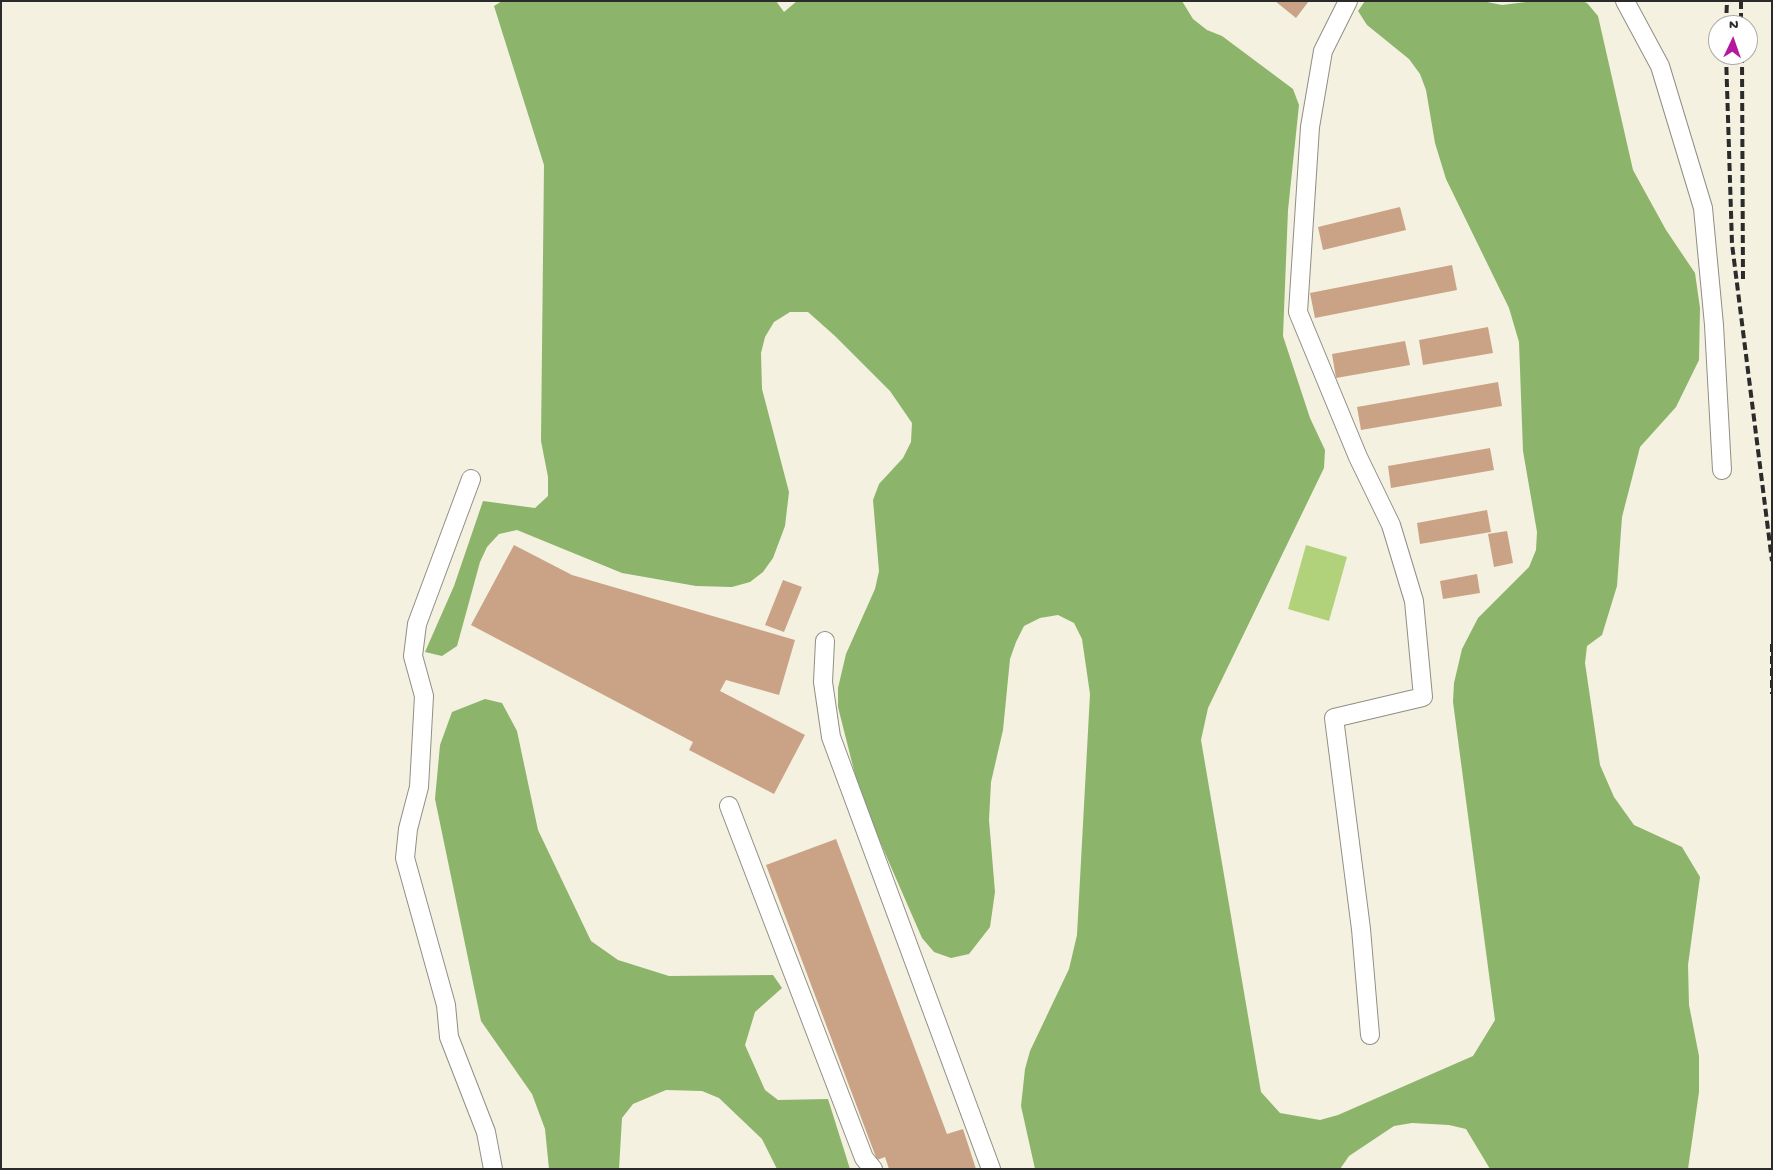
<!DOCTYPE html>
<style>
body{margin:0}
#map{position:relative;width:1773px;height:1170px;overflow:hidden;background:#f4f1e0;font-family:"Gochi Hand",sans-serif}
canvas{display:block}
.frame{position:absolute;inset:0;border:2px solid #2b2b2b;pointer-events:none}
.north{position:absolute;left:1708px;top:15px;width:50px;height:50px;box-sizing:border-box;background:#fff;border:1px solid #aaa;border-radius:50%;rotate:3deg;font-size:14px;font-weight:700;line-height:20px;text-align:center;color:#2b2b2b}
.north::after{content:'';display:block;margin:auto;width:18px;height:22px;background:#b5179e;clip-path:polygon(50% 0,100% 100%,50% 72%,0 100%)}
</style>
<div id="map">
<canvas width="1773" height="1170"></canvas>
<div class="frame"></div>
<div class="north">N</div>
</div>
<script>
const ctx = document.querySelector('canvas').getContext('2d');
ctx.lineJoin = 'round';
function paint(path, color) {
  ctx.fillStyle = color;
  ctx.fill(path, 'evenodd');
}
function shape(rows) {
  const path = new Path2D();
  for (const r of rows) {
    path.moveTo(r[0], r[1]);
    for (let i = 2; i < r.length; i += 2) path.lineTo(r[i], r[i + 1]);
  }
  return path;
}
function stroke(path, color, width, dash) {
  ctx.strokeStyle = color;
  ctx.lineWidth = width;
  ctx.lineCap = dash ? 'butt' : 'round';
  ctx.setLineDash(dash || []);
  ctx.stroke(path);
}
paint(shape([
 [1306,545,1347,557,1329,621,1288,609]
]), '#b1d27a');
paint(shape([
 [502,1,776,1,784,12,797,1,1182,1,1193,19,1207,30,1222,36,1293,89,1299,105,1288,210,1283,336,1310,418,1325,450,1324,468,1208,708,1201,740,1261,1092,1280,1113,1320,1120,1338,1115,1473,1056,1495,1020,1453,702,1454,683,1462,649,1478,618,1529,567,1536,550,1537,532,1523,451,1519,342,1509,308,1446,179,1435,143,1426,90,1420,74,1409,59,1367,25,1358,11,1365,1,1482,1,1502,5,1534,1,1582,1,1587,3,1598,16,1633,170,1666,230,1695,273,1700,308,1699,360,1676,407,1640,447,1622,517,1617,586,1602,635,1587,646,1585,663,1600,765,1614,797,1634,825,1682,847,1700,877,1688,965,1689,1005,1699,1056,1699,1092,1688,1169,1490,1169,1466,1129,1449,1125,1412,1123,1394,1126,1349,1156,1340,1169,1035,1169,1021,1106,1025,1069,1030,1051,1069,969,1077,935,1090,694,1082,639,1074,623,1058,615,1040,618,1024,626,1016,642,1010,659,1003,730,991,782,989,820,995,892,990,927,969,954,951,958,934,952,922,938,861,798,838,707,838,688,846,654,875,589,879,571,873,500,879,484,903,458,911,442,912,423,890,391,835,336,808,312,790,312,774,322,765,337,761,353,762,389,789,492,785,526,773,558,763,572,750,582,732,587,696,586,622,573,517,530,499,534,487,547,480,562,457,646,442,656,425,652,454,586,483,501,535,508,548,496,548,477,541,441,544,165,494,6],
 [485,699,502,703,517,731,538,830,591,941,618,960,669,976,773,975,782,988,755,1012,745,1045,765,1090,778,1100,828,1099,850,1169,777,1169,762,1139,719,1098,702,1091,666,1090,633,1104,622,1118,619,1169,549,1169,545,1129,532,1094,481,1021,435,799,440,745,452,712]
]), '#8cb46a');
paint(shape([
 [1275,1,1309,1,1296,18],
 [1400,207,1406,230,1323,250,1318,227],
 [1452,265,1457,290,1315,318,1310,293],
 [1488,327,1493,353,1423,365,1419,340],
 [1405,341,1410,365,1336,378,1332,354],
 [1498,382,1502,406,1361,430,1357,407],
 [1490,448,1494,470,1391,488,1388,466],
 [1487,510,1491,532,1420,544,1417,523],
 [1507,531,1513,563,1494,567,1488,534],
 [514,545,572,575,795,640,779,695,726,680,720,691,805,735,774,794,689,750,693,742,471,625],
 [1477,574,1480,593,1443,599,1440,581],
 [783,580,802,587,784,632,765,625],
 [836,839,947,1134,963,1129,976,1169,889,1169,885,1157,877,1160,766,865]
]), '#caa386');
const minor = shape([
 [1348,1,1323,51,1310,127,1298,312,1358,457,1391,525,1414,601,1423,697,1334,718,1361,929,1370,1035],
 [1625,1,1660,66,1703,208,1714,325,1722,470],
 [471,479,417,624,413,656,424,696,419,787,408,829,405,858,446,1005,449,1037,486,1132,493,1169],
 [825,641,823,682,831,737,991,1169],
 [729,806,864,1158,873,1169]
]);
stroke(minor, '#908e86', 20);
stroke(minor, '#fff', 18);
stroke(shape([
 [1741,1,1741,25],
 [1726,25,1727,1],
 [1726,55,1732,244,1772,561],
 [1742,55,1743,283],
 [1772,644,1772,694]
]), '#2b2b2b', 4, [8, 4]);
</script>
